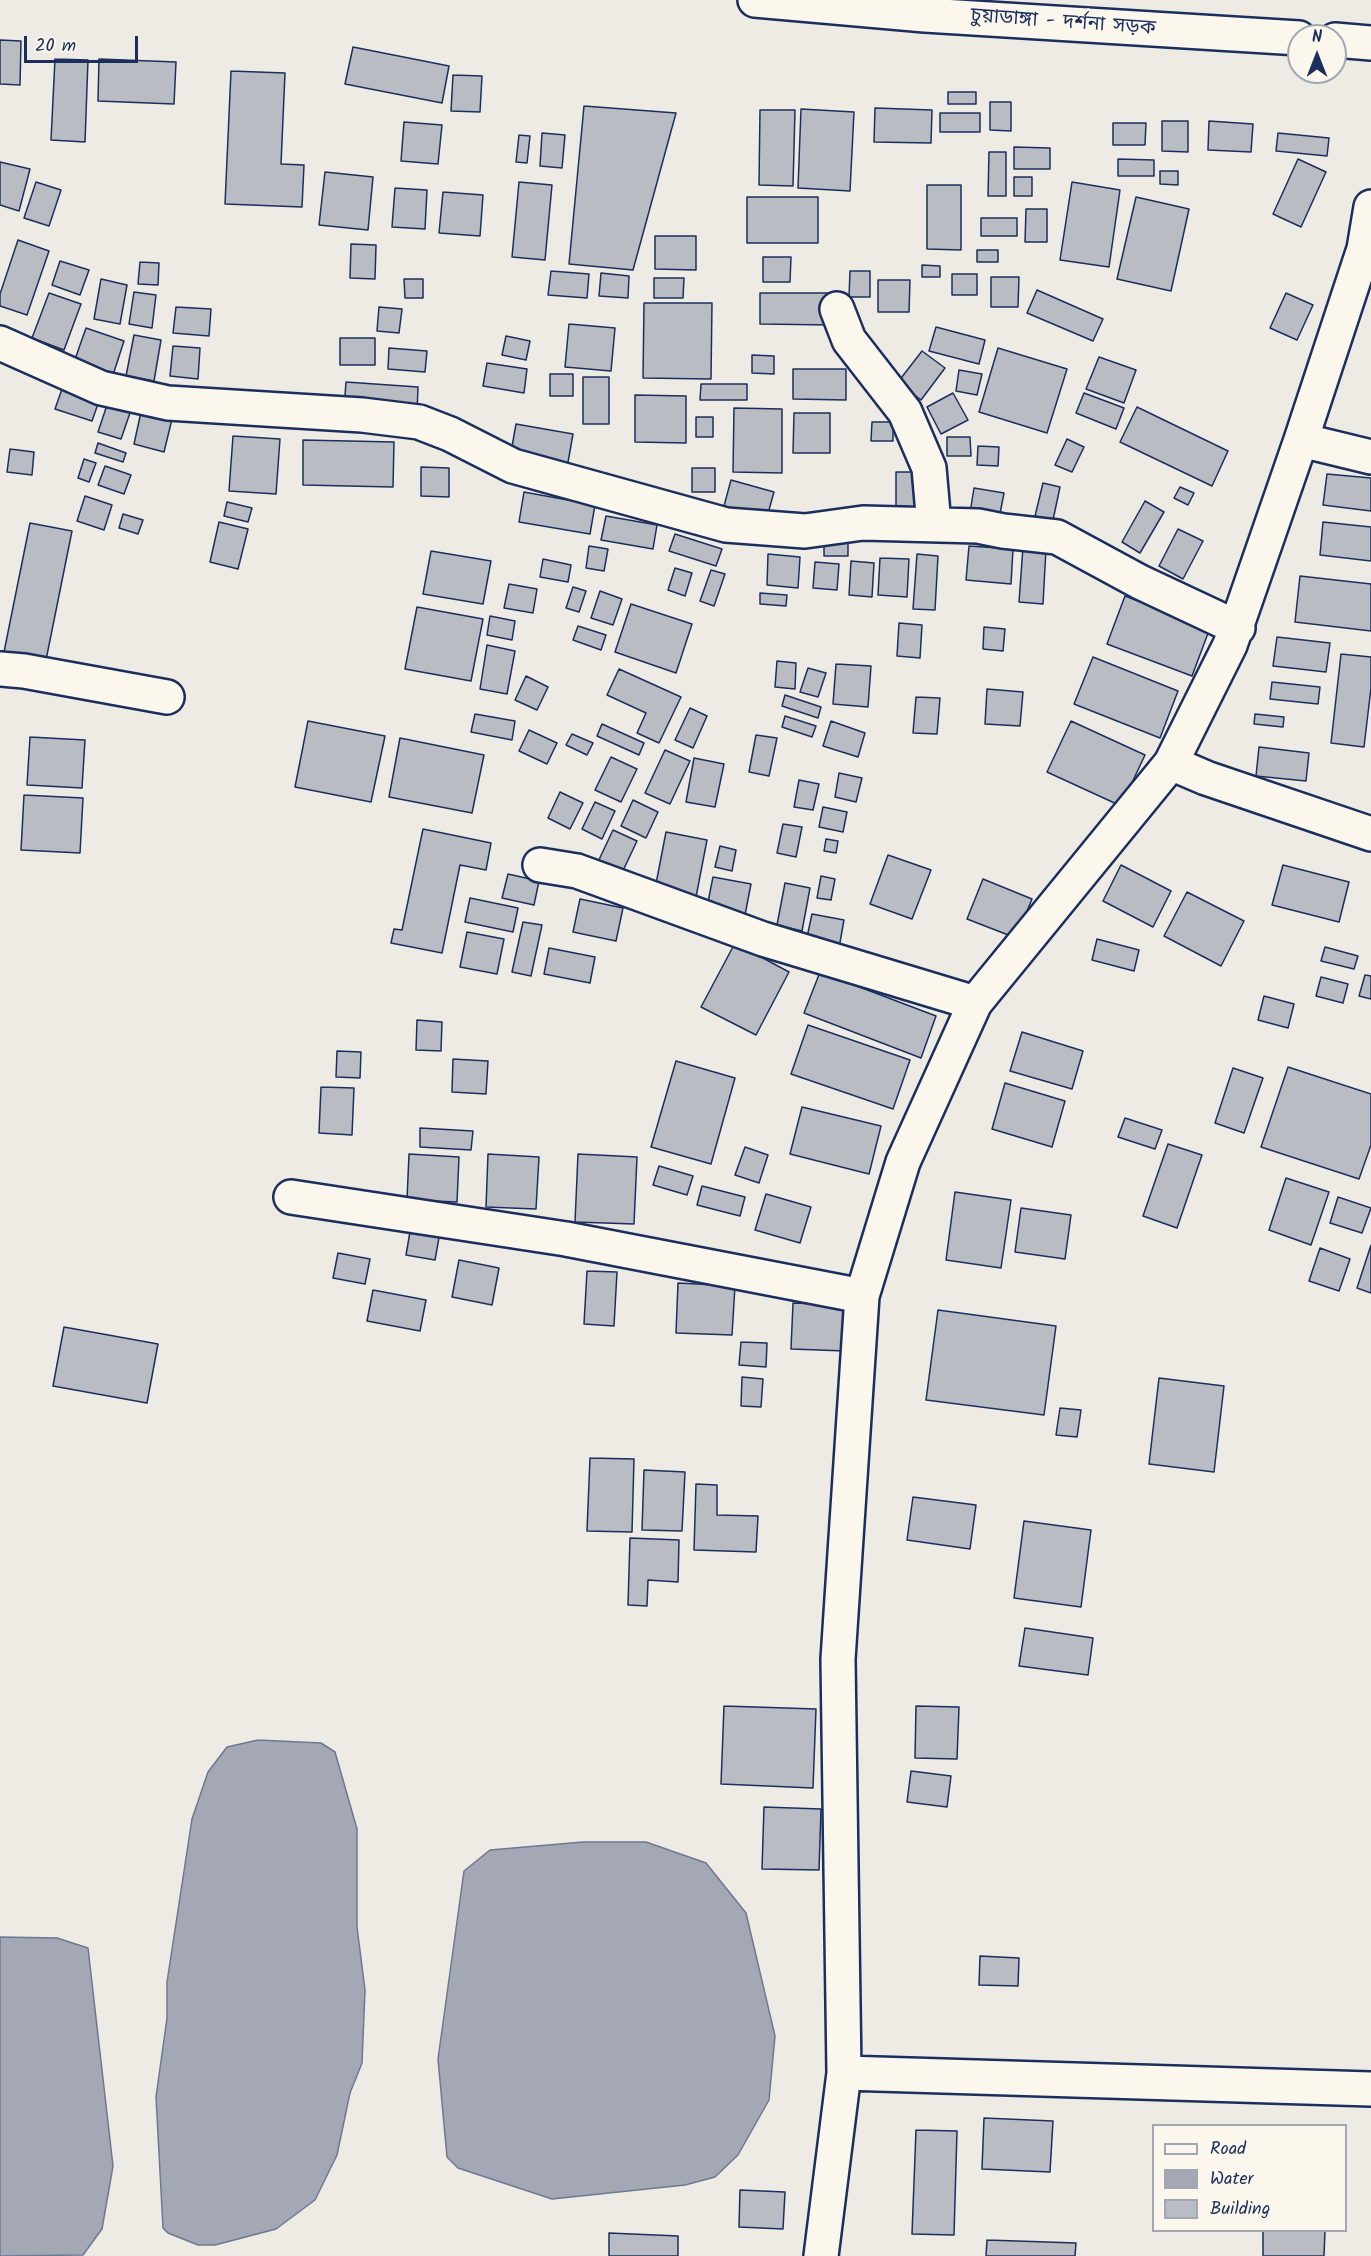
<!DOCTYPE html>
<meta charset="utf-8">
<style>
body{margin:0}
#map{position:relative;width:1371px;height:2256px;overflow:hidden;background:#eeebe4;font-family:Kalam,sans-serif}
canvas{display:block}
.legend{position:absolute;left:1152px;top:2124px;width:195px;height:108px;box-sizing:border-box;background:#fbf7ec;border:2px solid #a1a7b3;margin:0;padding:8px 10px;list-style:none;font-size:18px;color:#1b2f5e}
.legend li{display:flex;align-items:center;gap:12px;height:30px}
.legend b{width:30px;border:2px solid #a1a7b3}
.north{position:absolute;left:1287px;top:24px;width:60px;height:60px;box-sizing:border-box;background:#fbf7ec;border:2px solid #a1a7b3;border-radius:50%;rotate:0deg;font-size:16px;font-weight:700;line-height:24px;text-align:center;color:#1b2f5e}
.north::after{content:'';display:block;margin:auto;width:21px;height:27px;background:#1b2f5e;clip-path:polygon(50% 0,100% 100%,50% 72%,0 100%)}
.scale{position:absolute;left:24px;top:36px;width:114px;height:27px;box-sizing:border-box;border:3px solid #1b2f5e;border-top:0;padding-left:8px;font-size:18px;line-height:21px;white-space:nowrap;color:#1b2f5e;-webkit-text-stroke:4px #fbf7ec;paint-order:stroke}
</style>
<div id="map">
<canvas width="1371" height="2256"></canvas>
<ul class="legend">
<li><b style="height:8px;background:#fbf7ec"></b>Road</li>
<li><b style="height:16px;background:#a3a8b4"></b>Water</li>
<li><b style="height:16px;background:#b9bcc3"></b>Building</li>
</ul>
<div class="north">N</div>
<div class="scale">20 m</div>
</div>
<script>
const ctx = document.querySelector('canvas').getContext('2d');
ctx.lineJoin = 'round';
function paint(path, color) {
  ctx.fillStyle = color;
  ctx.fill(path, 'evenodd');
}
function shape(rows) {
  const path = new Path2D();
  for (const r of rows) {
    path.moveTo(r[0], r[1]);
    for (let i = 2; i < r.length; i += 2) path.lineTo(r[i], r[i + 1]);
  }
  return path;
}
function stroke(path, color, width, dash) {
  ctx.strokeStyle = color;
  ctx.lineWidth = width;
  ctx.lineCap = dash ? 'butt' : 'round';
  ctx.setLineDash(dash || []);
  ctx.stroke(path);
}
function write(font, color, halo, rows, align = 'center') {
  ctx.font = font + ' Kalam,"Noto Sans Bengali",sans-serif';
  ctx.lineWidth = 4.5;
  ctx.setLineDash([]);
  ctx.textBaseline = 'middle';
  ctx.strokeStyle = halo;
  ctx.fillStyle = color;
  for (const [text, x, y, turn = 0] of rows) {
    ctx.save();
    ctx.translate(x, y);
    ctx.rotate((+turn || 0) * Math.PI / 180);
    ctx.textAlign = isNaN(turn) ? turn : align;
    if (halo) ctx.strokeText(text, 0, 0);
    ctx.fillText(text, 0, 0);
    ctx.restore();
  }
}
const water = shape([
 [258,1740,321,1743,335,1752,357,1829,357,1927,365,1990,362,2063,350,2093,337,2155,315,2200,276,2229,215,2245,198,2245,168,2233,163,2228,156,2097,167,2018,167,1982,192,1819,208,1772,227,1747,258,1740],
 [583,1842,646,1842,706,1863,746,1913,775,2036,769,2100,738,2155,715,2177,685,2185,552,2199,458,2168,447,2157,438,2059,464,1871,490,1850,583,1842],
 [0,1937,57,1938,88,1948,113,2166,102,2229,83,2255,0,2256,0,1937]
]);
paint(water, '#a3a8b4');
stroke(water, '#6d7892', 1.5);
const building = shape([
 [0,40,21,41,20,85,0,84,0,40],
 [353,47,449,66,442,103,345,84,353,47],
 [55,59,88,60,85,142,51,140,55,59],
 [99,59,176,62,174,104,98,101,99,59],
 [231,71,285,73,281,164,304,165,302,207,225,204,231,71],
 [453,75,482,76,480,112,451,111,453,75],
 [948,92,976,92,976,104,948,104,948,92],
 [990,102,1011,102,1011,131,990,130,990,102],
 [584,106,676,113,633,270,569,264,584,106],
 [875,108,932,110,931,143,874,142,875,108],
 [801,109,854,112,850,191,798,188,801,109],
 [760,110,795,110,793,186,759,185,760,110],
 [940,113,980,113,980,132,940,132,940,113],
 [1162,121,1188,121,1188,152,1162,151,1162,121],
 [1209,121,1253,124,1251,152,1208,150,1209,121],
 [404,122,442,125,438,164,401,161,404,122],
 [1113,123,1146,123,1145,145,1113,145,1113,123],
 [542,133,565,135,562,168,540,166,542,133],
 [1278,133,1329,138,1327,156,1276,151,1278,133],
 [519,135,530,136,527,163,516,162,519,135],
 [1014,147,1050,148,1050,169,1014,169,1014,147],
 [989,152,1006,152,1006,196,988,196,989,152],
 [1118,159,1154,160,1154,176,1118,176,1118,159],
 [1298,159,1326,172,1301,227,1273,214,1298,159],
 [0,162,30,169,19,211,0,205,0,162],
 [1160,171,1178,171,1178,185,1160,184,1160,171],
 [325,172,373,177,368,230,319,225,325,172],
 [1014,177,1032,177,1032,196,1014,196,1014,177],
 [36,182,61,190,49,226,24,218,36,182],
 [519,182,552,185,545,260,512,257,519,182],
 [1072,182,1120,190,1109,267,1060,260,1072,182],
 [927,185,961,185,961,250,927,249,927,185],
 [395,188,427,190,425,229,392,227,395,188],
 [443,192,483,195,480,236,439,233,443,192],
 [747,197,818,197,818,243,747,243,747,197],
 [1136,197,1189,209,1171,291,1117,279,1136,197],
 [1026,209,1047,209,1047,242,1025,242,1026,209],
 [981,218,1017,218,1017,236,981,236,981,218],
 [655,236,696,236,696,270,655,269,655,236],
 [18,240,49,251,27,315,0,306,0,294,18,240],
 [351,244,376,245,375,279,350,278,351,244],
 [977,250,998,250,998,262,977,262,977,250],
 [763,257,791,257,790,282,763,282,763,257],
 [60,261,89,270,80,295,52,285,60,261],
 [140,262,159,263,158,285,138,284,140,262],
 [922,265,940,266,940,277,922,277,922,265],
 [551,271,589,274,587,298,548,295,551,271],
 [850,271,870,271,870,297,849,297,850,271],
 [601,273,629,276,628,298,599,296,601,273],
 [952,274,977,274,977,295,952,295,952,274],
 [991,277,1019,277,1018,307,991,307,991,277],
 [654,278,684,278,683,298,654,298,654,278],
 [101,279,127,285,120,324,94,319,101,279],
 [404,279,423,279,423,298,405,298,404,279],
 [878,280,910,280,909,312,878,312,878,280],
 [1037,290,1103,319,1093,341,1027,313,1037,290],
 [134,292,156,295,152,328,129,324,134,292],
 [49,293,81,304,64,350,32,338,49,293],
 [760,293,832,293,832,325,760,324,760,293],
 [1286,293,1313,305,1297,340,1270,328,1286,293],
 [644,303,712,303,711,379,643,378,644,303],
 [176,307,211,309,209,336,173,333,176,307],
 [379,307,402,309,399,333,377,331,379,307],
 [569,324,615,328,611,371,565,367,569,324],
 [936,327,985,340,979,364,929,351,936,327],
 [86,328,124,341,112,378,73,365,86,328],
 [134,335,161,340,154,381,126,376,134,335],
 [506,336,530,341,526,360,502,355,506,336],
 [340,338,375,338,375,365,340,365,340,338],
 [173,346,200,348,198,379,170,376,173,346],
 [389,348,427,351,425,372,388,369,389,348],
 [998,348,1067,369,1047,433,979,412,998,348],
 [922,351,945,368,921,400,898,382,922,351],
 [752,355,774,356,774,374,752,373,752,355],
 [1099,357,1136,370,1124,403,1086,389,1099,357],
 [487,363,527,369,524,393,483,386,487,363],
 [793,369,846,369,846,400,793,399,793,369],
 [959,370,982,374,977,395,956,391,959,370],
 [550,374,573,374,573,396,550,396,550,374],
 [583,377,609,377,609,424,583,424,583,377],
 [346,382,418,387,417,413,344,408,346,382],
 [701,384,747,384,747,400,700,400,701,384],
 [62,389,99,401,92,421,55,409,62,389],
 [953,393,968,420,941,434,927,407,953,393],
 [1084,393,1124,408,1116,429,1076,413,1084,393],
 [635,395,686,396,686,443,635,442,635,395],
 [108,402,131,410,121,439,98,432,108,402],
 [1137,407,1228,451,1212,486,1120,442,1137,407],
 [734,408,782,409,782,473,733,472,734,408],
 [141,412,172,419,164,452,134,444,141,412],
 [794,413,830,413,830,453,793,453,794,413],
 [696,417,713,417,713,437,696,437,696,417],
 [872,422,893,422,893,441,871,441,872,422],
 [516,424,573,434,567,468,510,458,516,424],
 [233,436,280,439,276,494,229,491,233,436],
 [947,437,970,437,971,456,947,456,947,437],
 [1067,439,1084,447,1072,472,1055,465,1067,439],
 [303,440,394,442,393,487,303,485,303,440],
 [98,443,126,453,123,462,95,453,98,443],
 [978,446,999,447,998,466,977,465,978,446],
 [10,449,34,452,32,475,7,472,10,449],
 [84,459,96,463,89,482,78,478,84,459],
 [105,466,131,475,124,494,98,485,105,466],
 [421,467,449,468,449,497,421,496,421,467],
 [692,468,715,468,715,492,692,492,692,468],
 [896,472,919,472,918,513,896,513,896,472],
 [1327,474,1371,478,1371,511,1323,505,1327,474],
 [731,480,774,492,767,517,724,506,731,480],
 [1043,483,1060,487,1053,520,1035,516,1043,483],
 [1180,487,1194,493,1188,505,1174,498,1180,487],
 [974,488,1004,493,998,524,969,519,974,488],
 [524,492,595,505,590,534,519,522,524,492],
 [85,496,112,505,104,530,77,521,85,496],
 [1145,501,1164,512,1140,553,1122,542,1145,501],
 [227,502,252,508,248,522,224,516,227,502],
 [123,514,143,520,138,534,119,528,123,514],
 [606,516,657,525,653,549,601,540,606,516],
 [219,522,248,529,238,569,210,562,219,522],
 [1323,522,1371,527,1371,561,1320,555,1323,522],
 [30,523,72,531,46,660,4,652,30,523],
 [1178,529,1203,541,1183,579,1159,566,1178,529],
 [675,534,722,549,716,566,669,551,675,534],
 [824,536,848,536,848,556,824,556,824,536],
 [589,546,608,549,604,571,586,568,589,546],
 [969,546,1013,549,1011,584,966,580,969,546],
 [1023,547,1046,549,1043,604,1019,602,1023,547],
 [431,551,491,561,483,604,423,594,431,551],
 [768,554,800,557,798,588,767,585,768,554],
 [917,554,938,556,935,610,913,609,917,554],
 [880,558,909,559,907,597,878,595,880,558],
 [543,559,571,565,568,582,540,577,543,559],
 [851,561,874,563,872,597,849,595,851,561],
 [815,562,839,564,837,590,813,588,815,562],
 [675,568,692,573,685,596,668,590,675,568],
 [711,570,725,574,714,606,700,601,711,570],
 [1300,576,1371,584,1371,631,1295,622,1300,576],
 [509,584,537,589,533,613,504,608,509,584],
 [573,587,586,591,579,612,566,608,573,587],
 [600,591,622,599,613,625,591,618,600,591],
 [760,593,787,595,786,606,760,604,760,593],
 [1125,596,1210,628,1192,676,1107,644,1125,596],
 [631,604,692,624,676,673,615,652,631,604],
 [417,607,483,619,471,681,405,669,417,607],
 [490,616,515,621,512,640,487,635,490,616],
 [899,623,922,625,920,658,897,656,899,623],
 [578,626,606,635,601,650,573,640,578,626],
 [984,627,1005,629,1003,651,983,649,984,627],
 [1277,637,1330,643,1326,672,1273,666,1277,637],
 [487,645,515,651,507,694,480,689,487,645],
 [1341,654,1371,657,1371,688,1364,747,1331,743,1341,654],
 [1093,657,1178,691,1160,738,1074,704,1093,657],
 [777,661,796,663,795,689,775,687,777,661],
 [836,664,871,666,868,707,833,704,836,664],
 [808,668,826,673,818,697,800,692,808,668],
 [619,669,681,697,659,743,637,733,646,713,607,695,619,669],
 [526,676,548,687,537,710,515,700,526,676],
 [1272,682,1320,687,1318,704,1270,699,1272,682],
 [987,689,1023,692,1020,726,985,724,987,689],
 [785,695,821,707,818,718,782,706,785,695],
 [916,697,940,698,937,734,913,733,916,697],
 [690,708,707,716,693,748,675,740,690,708],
 [475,714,515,721,512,740,471,732,475,714],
 [1255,714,1284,717,1283,727,1254,724,1255,714],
 [785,716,816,726,812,737,782,727,785,716],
 [308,721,385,736,371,802,295,787,308,721],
 [831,721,865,733,858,757,823,746,831,721],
 [1071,721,1145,755,1121,806,1047,772,1071,721],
 [602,724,644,743,639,755,597,736,602,724],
 [529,730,557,743,547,764,519,751,529,730],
 [572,734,593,743,587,755,566,745,572,734],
 [756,735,777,738,769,776,749,772,756,735],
 [30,737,85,740,82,788,27,785,30,737],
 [400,738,484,755,472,813,389,797,400,738],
 [1259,747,1309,753,1306,781,1256,776,1259,747],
 [665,750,690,761,670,804,645,793,665,750],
 [611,757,637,769,621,802,595,790,611,757],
 [694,758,724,764,715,807,686,802,694,758],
 [839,773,862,778,856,802,835,797,839,773],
 [799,780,819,784,813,810,794,807,799,780],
 [560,792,583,803,570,829,548,818,560,792],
 [24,795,83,798,80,853,21,850,24,795],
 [633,800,658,812,646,838,621,826,633,800],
 [595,802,615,811,602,839,582,829,595,802],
 [823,807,847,812,843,832,819,827,823,807],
 [783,824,802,827,796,857,777,853,783,824],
 [423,829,491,843,486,870,460,865,442,953,391,943,394,929,402,930,423,829],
 [613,830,637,841,620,877,596,866,613,830],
 [666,832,707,840,696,897,655,889,666,832],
 [826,839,838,841,836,853,824,851,826,839],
 [720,846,736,850,732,871,715,867,720,846],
 [888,855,931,870,912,919,870,904,888,855],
 [1121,865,1171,891,1153,927,1103,901,1121,865],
 [1283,865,1349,882,1339,922,1272,905,1283,865],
 [508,874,539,881,534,905,502,898,508,874],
 [821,876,835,879,831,900,817,898,821,876],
 [713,877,751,884,744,920,706,912,713,877],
 [983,879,1032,899,1016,938,967,919,983,879],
 [785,883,810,888,802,931,777,925,785,883],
 [1187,892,1244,921,1221,966,1164,936,1187,892],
 [470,898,518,908,513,932,465,922,470,898],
 [580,899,623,908,616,941,573,932,580,899],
 [812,914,844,920,839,948,806,942,812,914],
 [523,922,542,925,531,976,512,972,523,922],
 [467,932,504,939,497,974,460,967,467,932],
 [1097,939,1139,950,1134,971,1092,960,1097,939],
 [735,943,789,972,756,1035,701,1007,735,943],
 [1325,947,1358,956,1354,969,1321,961,1325,947],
 [549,948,595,957,590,983,544,974,549,948],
 [820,972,936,1016,921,1058,804,1013,820,972],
 [1365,975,1371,976,1371,999,1359,996,1365,975],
 [1321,977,1348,984,1343,1003,1316,996,1321,977],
 [1264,996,1294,1004,1288,1028,1258,1020,1264,996],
 [417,1020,442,1022,441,1051,416,1050,417,1020],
 [808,1025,910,1060,893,1109,791,1074,808,1025],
 [1022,1032,1083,1051,1072,1089,1010,1071,1022,1032],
 [337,1051,361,1052,360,1078,336,1077,337,1051],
 [453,1059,488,1061,486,1094,452,1092,453,1059],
 [676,1061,735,1078,711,1164,651,1147,676,1061],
 [1288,1067,1371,1094,1371,1145,1359,1179,1261,1147,1288,1067],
 [1233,1068,1263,1078,1244,1133,1215,1123,1233,1068],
 [1005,1083,1065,1101,1052,1147,992,1129,1005,1083],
 [321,1087,354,1088,352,1135,319,1133,321,1087],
 [802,1107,881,1126,869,1174,790,1154,802,1107],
 [1125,1118,1162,1130,1155,1149,1118,1137,1125,1118],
 [420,1128,473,1131,471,1150,420,1147,420,1128],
 [1168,1144,1202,1155,1177,1228,1143,1216,1168,1144],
 [745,1147,768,1155,759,1183,735,1175,745,1147],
 [409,1154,459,1157,457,1202,407,1200,409,1154],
 [488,1154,539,1157,536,1209,486,1207,488,1154],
 [578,1154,637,1157,634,1224,575,1222,578,1154],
 [659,1166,693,1176,687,1195,653,1185,659,1166],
 [1286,1178,1329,1192,1311,1245,1269,1230,1286,1178],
 [702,1186,745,1197,740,1216,697,1205,702,1186],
 [955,1192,1011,1200,1001,1268,946,1260,955,1192],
 [766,1194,811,1207,800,1243,755,1230,766,1194],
 [1338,1197,1371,1208,1362,1233,1330,1223,1338,1197],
 [1021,1208,1071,1215,1065,1259,1015,1252,1021,1208],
 [411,1226,440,1232,435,1260,406,1255,411,1226],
 [1371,1245,1371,1293,1357,1288,1371,1245],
 [1320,1248,1350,1259,1339,1291,1309,1281,1320,1248],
 [338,1253,370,1259,365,1284,333,1278,338,1253],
 [459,1260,499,1268,492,1305,452,1297,459,1260],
 [587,1271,617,1272,614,1326,584,1324,587,1271],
 [678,1283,735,1286,732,1335,676,1333,678,1283],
 [373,1290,426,1300,420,1331,367,1321,373,1290],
 [793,1303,848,1305,846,1351,791,1349,793,1303],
 [938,1310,1056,1326,1044,1415,926,1400,938,1310],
 [64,1327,158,1344,147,1403,53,1386,64,1327],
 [741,1342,767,1343,766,1367,739,1365,741,1342],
 [742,1377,763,1379,761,1407,741,1406,742,1377],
 [1159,1378,1224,1386,1214,1472,1149,1464,1159,1378],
 [1060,1408,1081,1410,1077,1437,1056,1435,1060,1408],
 [590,1458,634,1459,632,1532,587,1531,590,1458],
 [644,1470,685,1472,682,1531,642,1530,644,1470],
 [696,1484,717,1485,717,1515,758,1516,756,1552,694,1550,696,1484],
 [913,1497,976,1505,970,1549,907,1540,913,1497],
 [1024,1521,1091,1530,1081,1607,1014,1598,1024,1521],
 [630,1538,679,1540,678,1582,648,1580,647,1606,628,1605,630,1538],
 [1025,1628,1093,1638,1088,1675,1019,1666,1025,1628],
 [724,1706,816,1709,813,1788,721,1784,724,1706],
 [916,1706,959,1707,957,1759,915,1758,916,1706],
 [911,1771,951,1776,947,1807,907,1802,911,1771],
 [764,1807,821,1809,819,1870,762,1869,764,1807],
 [980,1956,1019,1958,1018,1986,979,1985,980,1956],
 [984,2118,1053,2121,1050,2172,982,2169,984,2118],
 [916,2130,957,2131,954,2235,912,2234,916,2130],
 [740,2190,785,2192,783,2229,739,2227,740,2190],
 [1263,2230,1325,2230,1324,2256,1263,2256,1263,2230],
 [609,2233,678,2236,678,2256,609,2256,609,2233],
 [987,2240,1076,2243,1075,2256,986,2256,987,2240]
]);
paint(building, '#b9bcc3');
stroke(building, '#1b2f5e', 1.5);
const minor = shape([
 [837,309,849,340,905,412,929,468,934,525],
 [0,343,101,388,168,403,362,415,419,422,450,434,513,466,726,525,805,531,863,523,978,526,1003,531,1057,537,1140,582,1238,628],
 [1301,440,1371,457],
 [0,669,24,671,167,697],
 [1171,763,1206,778,1371,834],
 [540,865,577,871,763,939,975,1003],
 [291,1197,566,1239,862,1296],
 [844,2073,1371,2089],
 [821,2256,844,2073,838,1659,862,1296,903,1162,975,1003,1171,763,1230,645,1301,440,1364,249,1371,207]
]);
const major = shape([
 [755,0,925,15,1299,38],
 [1335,40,1371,43]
]);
stroke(minor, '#1b2f5e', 38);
stroke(major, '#1b2f5e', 38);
stroke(minor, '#fbf7ec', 33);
stroke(major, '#fbf7ec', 33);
write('20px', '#1b2f5e', '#fbf7ec', [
 ["চুয়াডাঙ্গা - দর্শনা সড়ক",1063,24,4]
]);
</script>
